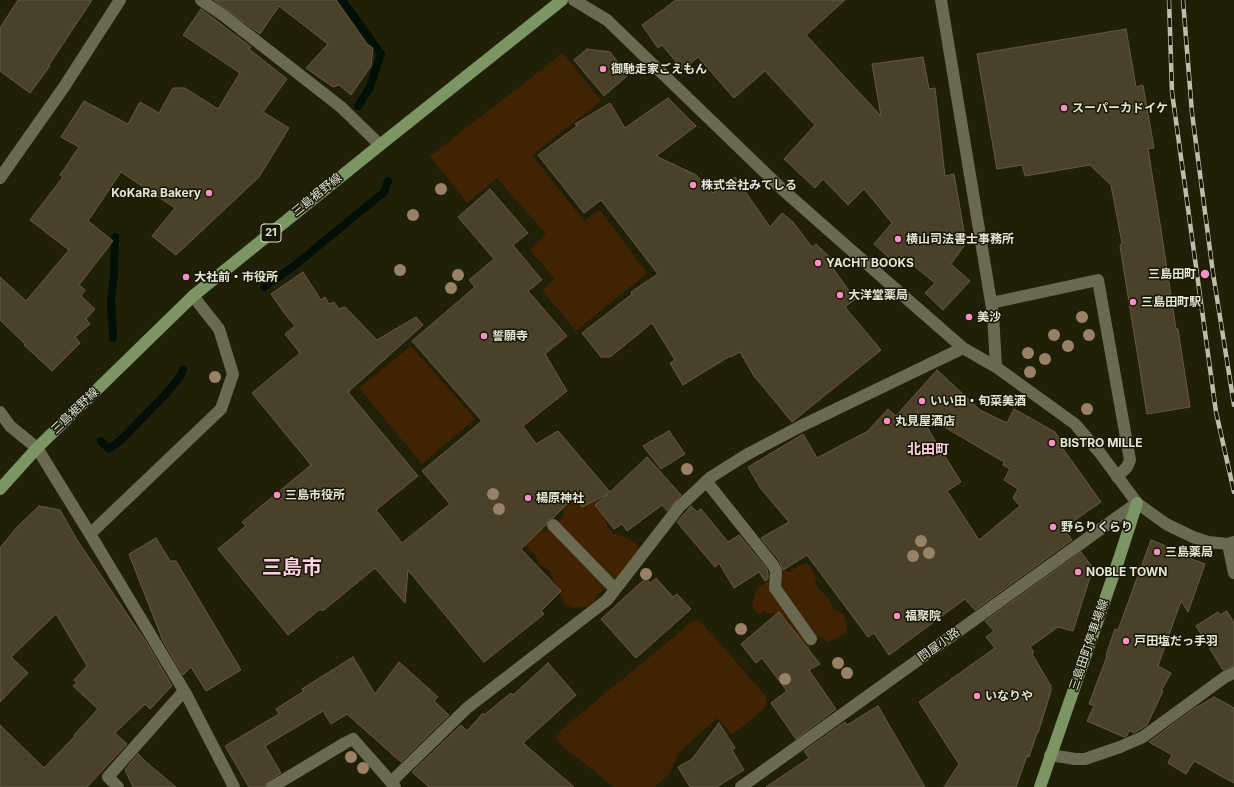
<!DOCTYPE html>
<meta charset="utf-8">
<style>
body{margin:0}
canvas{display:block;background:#202009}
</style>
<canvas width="1234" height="787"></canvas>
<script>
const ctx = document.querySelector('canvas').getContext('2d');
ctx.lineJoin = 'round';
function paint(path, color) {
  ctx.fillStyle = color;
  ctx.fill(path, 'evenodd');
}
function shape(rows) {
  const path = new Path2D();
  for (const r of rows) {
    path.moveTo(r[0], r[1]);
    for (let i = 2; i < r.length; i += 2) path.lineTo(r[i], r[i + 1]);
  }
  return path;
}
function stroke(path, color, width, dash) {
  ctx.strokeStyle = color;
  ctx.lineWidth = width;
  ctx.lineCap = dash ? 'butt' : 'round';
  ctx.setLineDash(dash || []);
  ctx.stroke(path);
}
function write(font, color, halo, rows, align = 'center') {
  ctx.font = font + ' Inter,"Noto Sans JP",sans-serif';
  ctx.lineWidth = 3;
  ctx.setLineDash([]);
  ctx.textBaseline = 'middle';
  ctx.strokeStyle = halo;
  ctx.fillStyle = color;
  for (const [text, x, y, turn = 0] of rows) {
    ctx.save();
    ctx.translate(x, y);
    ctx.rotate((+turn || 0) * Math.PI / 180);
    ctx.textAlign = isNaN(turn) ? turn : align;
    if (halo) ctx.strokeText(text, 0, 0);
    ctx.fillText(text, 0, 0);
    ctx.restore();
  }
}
paint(shape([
 [563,53,601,101,532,155,584,221,600,210,647,273,576,331,542,290,555,279,530,250,546,234,497,178,467,203,430,156],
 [411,346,475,419,422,464,359,388],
 [559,490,595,493,602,503,607,527,614,534,628,538,638,546,637,552,632,557,625,570,617,577,615,582,600,592,594,602,586,607,572,608,564,603,563,598,548,569,541,566,535,555,521,542,534,522,545,531,558,520,562,519,564,513,560,504],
 [804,563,807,563,812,569,815,576,817,587,830,600,833,609,843,614,847,624,845,634,827,642,819,636,805,654,782,621,772,613,767,614,764,611,758,614,753,608,753,601,755,593,759,587,767,582,772,583,779,579,784,571,788,572],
 [699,620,766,696,766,707,732,735,717,718,679,753,669,774,655,787,614,787,560,744,555,736,567,725,693,621]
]), '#412201');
stroke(shape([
 [342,0,381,54,369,89,358,106],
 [264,287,294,266,384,192,388,181],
 [113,338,111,301,114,274,115,237],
 [101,441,109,449,122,439,164,396,179,378,183,370]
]), '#010f06', 8);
const building = shape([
 [18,0,92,0,49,65,50,66,30,93,0,71,0,28,18,0],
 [214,0,336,0,367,44,373,48,371,66,351,95,339,85,333,87,306,68,328,44,279,6,260,34,214,0],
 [676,0,845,0,806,35,881,116,872,64,923,57,929,89,935,88,945,176,954,174,966,243,951,264,970,281,943,310,925,293,935,283,902,256,896,264,874,244,892,223,864,189,848,205,823,179,815,188,784,159,815,125,765,71,734,98,698,57,683,70,662,45,658,48,642,25,676,0],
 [201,9,251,47,249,49,287,79,263,112,289,128,259,177,176,255,152,236,175,208,121,172,88,221,113,241,79,285,85,290,81,296,95,309,86,319,90,324,75,337,80,343,52,371,24,345,25,344,0,320,0,277,26,301,69,250,30,220,63,177,60,175,79,147,61,137,84,101,128,124,140,102,159,113,173,88,185,88,218,109,240,73,183,35,201,9],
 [1126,29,1136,87,1143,85,1154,148,1148,149,1161,230,1176,329,1178,329,1190,407,1147,414,1120,246,1122,243,1111,185,1090,165,1025,176,1022,165,997,169,977,54,1126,29],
 [587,49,610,52,628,75,604,96,574,60,587,49],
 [668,98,696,126,656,156,696,175,713,193,735,177,770,227,782,213,793,222,812,247,816,244,836,263,832,267,855,299,845,307,881,350,792,422,754,376,740,352,731,357,730,356,683,385,670,363,675,360,652,323,610,357,601,357,582,333,632,294,631,292,658,274,601,200,584,213,538,155,577,126,575,124,610,103,625,128,668,98],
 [490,189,528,233,513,245,542,280,528,291,567,336,545,354,567,391,523,426,536,444,558,431,610,492,647,457,681,495,667,511,662,505,627,531,622,524,614,529,595,505,608,494,582,507,575,496,553,518,548,520,546,525,521,549,561,591,541,611,544,614,484,662,408,570,405,603,375,568,324,610,319,610,288,635,218,549,246,526,242,522,311,465,252,393,300,353,285,334,295,326,285,314,271,294,303,272,321,300,325,297,329,304,334,302,339,309,345,307,377,340,416,317,423,325,348,392,418,476,376,510,402,543,450,504,422,471,482,421,412,341,475,287,469,280,494,259,458,217,490,189],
 [937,370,980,410,1007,423,1014,409,1055,432,1063,444,1061,446,1101,502,1065,527,1068,530,1066,532,1072,540,975,610,965,599,889,655,874,633,868,637,807,555,783,570,779,560,761,538,789,522,761,489,748,467,803,434,817,458,868,431,888,409,896,416,937,370],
 [917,411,1004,462,1003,465,1010,469,1004,480,1018,489,1013,498,1020,506,979,540,947,491,961,482,917,411],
 [669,431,685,454,661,469,643,446,669,431],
 [39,506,60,510,77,540,148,645,172,686,150,709,145,704,115,733,127,744,87,787,0,787,0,725,44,768,75,736,74,735,98,709,73,686,77,683,74,680,87,666,56,614,11,657,28,673,0,702,0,548,18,526,39,506],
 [691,506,697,512,701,509,728,542,739,535,767,569,768,573,768,579,765,581,759,572,734,588,719,563,715,567,677,522,691,506],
 [156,538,170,561,176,561,241,670,206,691,191,667,183,675,163,641,129,554,156,538],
 [1151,540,1174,549,1173,552,1205,564,1188,612,1181,601,1158,666,1171,673,1161,691,1163,691,1147,725,1134,733,1129,730,1127,736,1124,737,1087,721,1094,706,1089,704,1107,656,1106,655,1115,629,1118,630,1151,540],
 [1081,552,1093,568,1073,631,1058,627,1030,647,1034,652,1032,654,1051,686,1051,691,1038,733,1037,733,1029,757,1027,756,1016,787,944,787,959,764,919,702,995,648,986,637,994,631,985,621,1081,552],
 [646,578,650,583,656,578,673,597,677,594,691,609,636,658,601,619,646,578],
 [1227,611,1234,623,1234,666,1223,670,1196,626,1218,612,1220,615,1227,611],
 [779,612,820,664,809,670,836,709,796,739,771,703,787,691,762,658,756,663,741,644,779,612],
 [353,657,375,694,399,662,438,697,434,701,449,715,401,762,347,714,331,724,323,711,265,746,281,773,268,781,265,787,249,787,225,746,279,714,276,709,304,691,302,689,353,657],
 [548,663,576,695,523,743,574,787,429,787,412,772,461,725,467,731,483,713,484,715,511,693,513,695,548,663],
 [1214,697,1234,708,1234,783,1194,761,1186,774,1168,763,1172,755,1149,742,1192,710,1214,697],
 [878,706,925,787,766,787,809,758,804,751,845,722,847,725,878,706],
 [719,723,735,748,732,750,744,770,717,787,690,787,678,767,692,759,719,723],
 [138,754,146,762,176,787,133,787,125,770,138,754]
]);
paint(building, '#4b402a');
stroke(building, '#655a43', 1);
stroke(shape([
 [201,0,223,15,341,107,380,145],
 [574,0,607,20,783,190,834,235,963,348,996,367,1075,424,1100,453,1137,503,1166,524,1193,537,1208,542,1228,544,1234,542],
 [941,0,993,314,996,367],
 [0,178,64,87,120,0],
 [991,303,1098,280,1130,460,1127,467,1117,477],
 [0,412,10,426,37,448,90,534,186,694,234,787],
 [706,481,773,565,776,571,775,588,811,639],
 [553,525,615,589],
 [90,534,221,409,233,374,219,329,193,296],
 [1228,544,1234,573],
 [1050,755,1075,759,1085,759,1120,747,1143,737,1225,677,1234,673],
 [118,787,108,777,184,691],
 [272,787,345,743,353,739,391,782],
 [395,787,391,782,467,708,607,600,679,507,711,477,746,455,799,427,963,348],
 [741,787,1137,503]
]), '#696a51', 12);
stroke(shape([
 [0,489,37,448,193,296,380,145,562,0],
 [1040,787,1119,559,1137,503]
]), '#7b9662', 12);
const rail = shape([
 [1169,0,1172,92,1216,412,1234,492],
 [1183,0,1192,113,1213,273,1234,405]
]);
stroke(rail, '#bcbdac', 4.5);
stroke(rail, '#161702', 3, [9]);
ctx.fillStyle = '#988164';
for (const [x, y] of [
 [441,189],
 [413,215],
 [400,270],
 [458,275],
 [451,288],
 [1082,317],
 [1054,335],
 [1089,335],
 [1068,346],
 [1028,353],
 [1045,359],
 [1030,372],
 [215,377],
 [1087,409],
 [687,469],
 [493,494],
 [499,509],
 [921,541],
 [929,553],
 [913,556],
 [646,574],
 [741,629],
 [838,663],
 [847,673],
 [785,679],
 [351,757],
 [363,768]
]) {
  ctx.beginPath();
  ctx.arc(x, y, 6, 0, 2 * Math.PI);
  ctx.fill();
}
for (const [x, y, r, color] of [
 [603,69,4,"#fa8fc7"],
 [1064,108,4,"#fa8fc7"],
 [693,185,4,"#fa8fc7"],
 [209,193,4,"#fa8fc7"],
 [898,239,4,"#fa8fc7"],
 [818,263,4,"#fa8fc7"],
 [1205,274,5,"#fa8fc7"],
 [186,277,4,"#fa8fc7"],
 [840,295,4,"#fa8fc7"],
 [1133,302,4,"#fa8fc7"],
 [969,317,4,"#fa8fc7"],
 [484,336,4,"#fa8fc7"],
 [922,401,4,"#fa8fc7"],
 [887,421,4,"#fa8fc7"],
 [1052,443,4,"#fa8fc7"],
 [277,495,4,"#fa8fc7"],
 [528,498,4,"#fa8fc7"],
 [1053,527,4,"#fa8fc7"],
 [1157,552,4,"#fa8fc7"],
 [1078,572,4,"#fa8fc7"],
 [897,616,4,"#fa8fc7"],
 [1126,641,4,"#fa8fc7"],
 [977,696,4,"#fa8fc7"]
]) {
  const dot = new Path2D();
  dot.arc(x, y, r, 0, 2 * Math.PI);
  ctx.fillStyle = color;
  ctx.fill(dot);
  stroke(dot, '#161702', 1.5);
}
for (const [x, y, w] of [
 [271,233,20]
]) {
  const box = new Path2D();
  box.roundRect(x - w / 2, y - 9, w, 18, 3);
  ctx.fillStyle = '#161702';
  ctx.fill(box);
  stroke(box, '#e5e6d7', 1);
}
write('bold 11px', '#e5e6d7', null, [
 ["21",271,233]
]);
write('bold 12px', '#e5e6d7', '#161702', [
 ["御馳走家ごえもん",611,69],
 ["スーパーカドイケ",1072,108],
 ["株式会社みてしる",701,185],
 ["KoKaRa Bakery",201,193,"right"],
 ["横山司法書士事務所",906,239],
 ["YACHT BOOKS",826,263],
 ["三島田町",1196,274,"right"],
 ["大社前・市役所",194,277],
 ["大洋堂薬局",848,295],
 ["三島田町駅",1141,302],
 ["美沙",977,317],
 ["誓願寺",492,336],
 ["いい田・旬菜美酒",930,401],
 ["丸見屋酒店",895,421],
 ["BISTRO MILLE",1060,443],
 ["三島市役所",285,495],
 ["楊原神社",536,498],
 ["野らりくらり",1061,527],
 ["三島薬局",1165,552],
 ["NOBLE TOWN",1086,572],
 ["福聚院",905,616],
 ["戸田塩だっ手羽",1134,641],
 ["いなりや",985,696]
], 'left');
write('12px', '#e5e6d7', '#161702', [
 ["三島裾野線",317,195,-39],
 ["三島裾野線",75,411,-44],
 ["問屋小路",939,645,-36],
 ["三島田町停車場線",1089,645,-71]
]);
write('bold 14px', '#fccde3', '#161702', [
 ["北田町",928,450]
]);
write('bold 20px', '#fccde3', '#161702', [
 ["三島市",292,568]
]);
</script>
